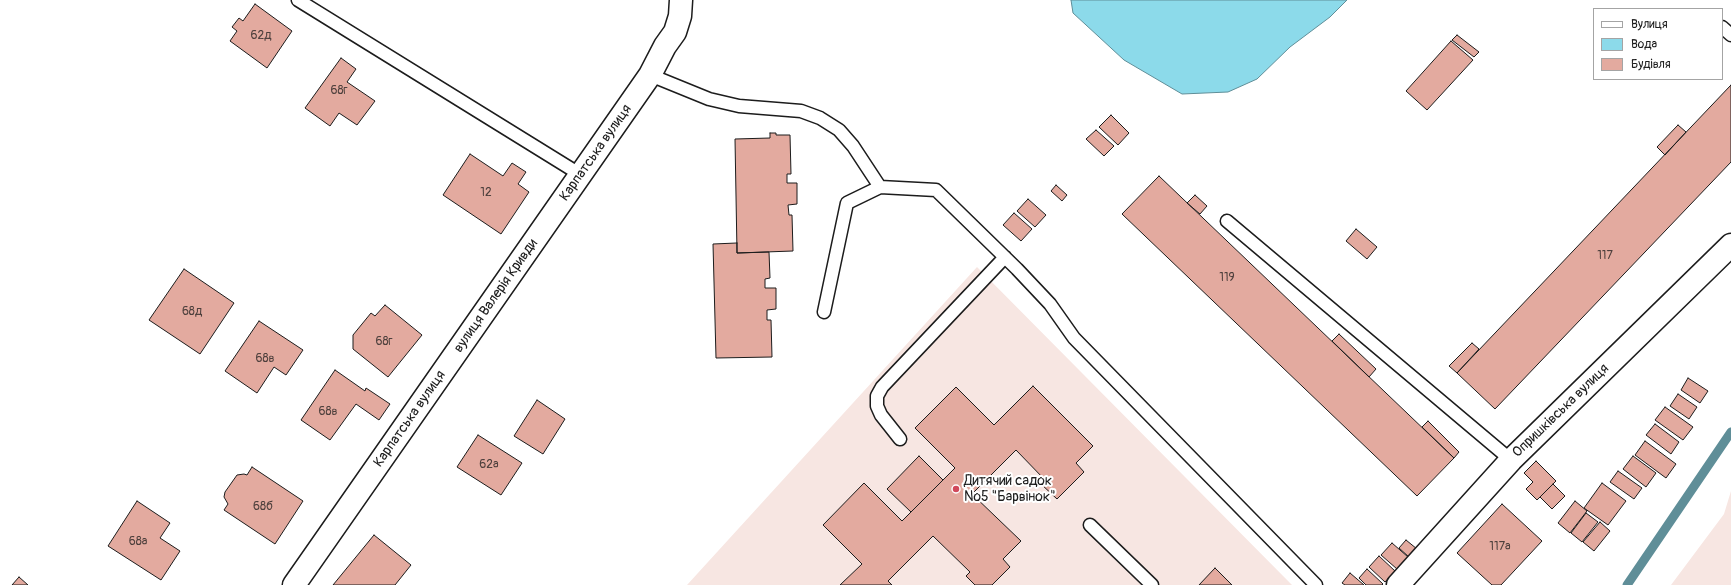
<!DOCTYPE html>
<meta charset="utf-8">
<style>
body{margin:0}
#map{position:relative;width:1731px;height:585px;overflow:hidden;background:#fff;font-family:Pangolin,sans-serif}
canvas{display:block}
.legend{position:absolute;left:1593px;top:8px;width:130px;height:72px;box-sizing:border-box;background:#fff;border:1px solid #a4a4a4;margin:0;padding:5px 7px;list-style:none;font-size:12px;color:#1c1c1c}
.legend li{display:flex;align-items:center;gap:8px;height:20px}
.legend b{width:20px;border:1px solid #a4a4a4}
</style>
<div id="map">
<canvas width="1731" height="585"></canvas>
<ul class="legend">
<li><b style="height:5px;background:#fff"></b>Вулиця</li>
<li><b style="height:11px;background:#8cdaea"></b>Вода</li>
<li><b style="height:11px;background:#e3aa9f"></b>Будівля</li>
</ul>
</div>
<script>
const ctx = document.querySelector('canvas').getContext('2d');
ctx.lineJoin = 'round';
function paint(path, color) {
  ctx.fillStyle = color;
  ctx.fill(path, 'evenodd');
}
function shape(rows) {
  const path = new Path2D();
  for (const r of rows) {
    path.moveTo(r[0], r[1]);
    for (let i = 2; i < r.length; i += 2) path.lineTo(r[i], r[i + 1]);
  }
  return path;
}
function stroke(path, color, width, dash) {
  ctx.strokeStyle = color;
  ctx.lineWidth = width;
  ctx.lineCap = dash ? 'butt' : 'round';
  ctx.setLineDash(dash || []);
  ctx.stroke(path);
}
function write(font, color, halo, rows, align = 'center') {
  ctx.font = font + ' Pangolin,sans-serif';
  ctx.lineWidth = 4;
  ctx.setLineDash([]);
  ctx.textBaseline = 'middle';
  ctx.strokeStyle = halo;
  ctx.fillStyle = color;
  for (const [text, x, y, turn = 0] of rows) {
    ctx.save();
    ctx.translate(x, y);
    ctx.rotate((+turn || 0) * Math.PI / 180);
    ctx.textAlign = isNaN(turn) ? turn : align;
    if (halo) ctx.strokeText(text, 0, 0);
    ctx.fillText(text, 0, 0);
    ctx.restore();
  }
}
paint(shape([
 [977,267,1292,585,687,585],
 [1731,491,1731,585,1671,585,1724,514]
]), '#f7e6e2');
const water = shape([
 [1071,0,1347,0,1330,17,1290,47,1257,79,1228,92,1182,94,1124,60,1073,13,1071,0]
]);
paint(water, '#8cdaea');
stroke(water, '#5f8e98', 1);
stroke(shape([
 [1627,585,1731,432]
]), '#5f8e98', 9);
const building = shape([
 [255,4,292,31,267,68,230,41,237,31,232,27,239,18,243,21,255,4],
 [1457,35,1479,52,1474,57,1452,40,1457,35],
 [1451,41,1473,60,1427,110,1406,91,1451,41],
 [341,58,356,69,347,82,375,101,357,125,339,113,330,126,305,108,341,58],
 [1731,85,1731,162,1495,409,1457,373,1731,85],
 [1111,115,1129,133,1118,145,1099,127,1111,115],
 [1678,125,1686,132,1665,155,1657,147,1678,125],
 [1096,130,1114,146,1104,156,1086,139,1096,130],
 [770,133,776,133,776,135,790,135,791,174,787,174,787,183,797,183,797,204,788,205,789,215,792,215,793,251,737,253,735,139,770,138,770,133],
 [470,154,503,176,512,163,526,172,518,184,529,192,501,234,443,195,470,154],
 [1159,176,1454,458,1417,496,1122,214,1159,176],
 [1056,185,1067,195,1062,201,1051,191,1056,185],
 [1195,195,1207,206,1200,214,1187,203,1195,195],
 [1028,199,1046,215,1035,227,1017,211,1028,199],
 [1014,213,1032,229,1021,241,1003,225,1014,213],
 [1356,229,1377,247,1367,259,1346,241,1356,229],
 [737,243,737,253,769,252,770,278,765,279,765,288,776,288,776,309,767,310,767,320,771,320,772,357,716,358,713,244,737,243],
 [184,269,234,303,200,354,149,320,184,269],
 [385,305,422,335,388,377,353,349,353,335,371,313,375,316,385,305],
 [259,321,303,350,286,375,274,367,257,393,225,371,259,321],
 [1339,334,1376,369,1369,377,1332,341,1339,334],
 [1472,343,1479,349,1457,373,1449,366,1472,343],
 [335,370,365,391,366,388,390,404,379,420,356,404,330,440,301,420,335,370],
 [1688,378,1708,391,1700,403,1681,390,1688,378],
 [1033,386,1093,446,1076,463,1084,472,1057,499,1041,484,1045,480,1016,450,972,494,1021,541,1003,559,1010,567,992,585,975,585,966,576,970,572,933,536,888,581,892,585,840,585,862,564,823,525,864,483,902,521,955,468,915,428,956,387,994,425,1033,386],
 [1678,394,1697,407,1689,419,1670,406,1678,394],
 [537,400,565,419,543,454,514,436,537,400],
 [1665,407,1693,427,1683,440,1655,420,1665,407],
 [1428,421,1459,452,1454,458,1422,427,1428,421],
 [1655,424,1679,442,1671,454,1646,435,1655,424],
 [478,435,522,463,501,495,457,467,478,435],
 [1645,441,1676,464,1666,478,1635,455,1645,441],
 [919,456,943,480,911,512,887,489,919,456],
 [1633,456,1656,473,1646,487,1623,469,1633,456],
 [1536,461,1556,481,1537,500,1526,489,1533,482,1524,473,1536,461],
 [252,467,303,501,275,544,224,510,228,504,224,497,225,492,237,475,244,474,247,475,252,467],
 [1618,471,1642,488,1634,499,1610,482,1618,471],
 [1602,483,1626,501,1608,525,1584,508,1602,483],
 [1553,484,1565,496,1552,509,1540,497,1553,484],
 [137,501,170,523,160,538,180,551,161,580,108,546,137,501],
 [1575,501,1587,511,1570,533,1558,523,1575,501],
 [1502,504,1542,541,1501,585,1492,585,1457,553,1502,504],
 [1586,513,1598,522,1582,542,1571,533,1586,513],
 [1600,522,1610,531,1594,551,1583,542,1600,522],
 [374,535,411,565,395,585,333,585,374,535],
 [1406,540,1417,549,1409,557,1399,548,1406,540],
 [1392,543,1408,557,1397,569,1381,555,1392,543],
 [1379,556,1395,571,1385,582,1369,567,1379,556],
 [1215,568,1232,585,1199,585,1215,568],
 [1367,569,1383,584,1382,585,1366,585,1359,578,1367,569],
 [1350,573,1364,585,1345,585,1342,583,1350,573],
 [19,577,28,585,12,585,19,577]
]);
paint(building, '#e3aa9f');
stroke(building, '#1c1c1c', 1);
const service = shape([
 [298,0,581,175],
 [1722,27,1731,35],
 [650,75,709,99,739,106,801,111,820,118,839,130,853,146,880,187],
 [1227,221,1511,460],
 [824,312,847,203,880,187,936,190,1017,269,1050,304,1074,338,1316,585],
 [900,439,881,415,877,406,877,396,882,387,1005,257],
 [1090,525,1152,585]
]);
const minor = shape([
 [294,585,650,75,665,46,675,32,680,16,681,0],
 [1398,585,1511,460,1731,245]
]);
stroke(service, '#1c1c1c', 15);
stroke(minor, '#1c1c1c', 25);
stroke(service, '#fff', 12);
stroke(minor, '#fff', 22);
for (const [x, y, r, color] of [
 [956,489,4,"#d1495b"]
]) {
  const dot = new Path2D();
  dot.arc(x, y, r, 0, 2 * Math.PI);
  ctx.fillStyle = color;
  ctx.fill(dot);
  stroke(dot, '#fff', 1.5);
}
write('12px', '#4e403d', null, [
 ["62д",261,36],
 ["68г",339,91],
 ["12",486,193],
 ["117",1605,256],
 ["119",1227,278],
 ["68д",192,312],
 ["68г",384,342],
 ["68в",265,359],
 ["68в",328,412],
 ["62а",489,465],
 ["68б",263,507],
 ["68а",138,542],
 ["117а",1500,547]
]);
write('14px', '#1c1c1c', '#fff', [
 ["Карпатська вулиця",596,153,-55],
 ["вулиця Валерія Кривди",496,296,-55],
 ["Опришківська вулиця",1561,411,-44],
 ["Карпатська вулиця",410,419,-55]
]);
write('14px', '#1c1c1c', '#fff', [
 ["Дитячий садок",964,481],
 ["№5 \"Барвінок\"",964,497]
], 'left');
</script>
